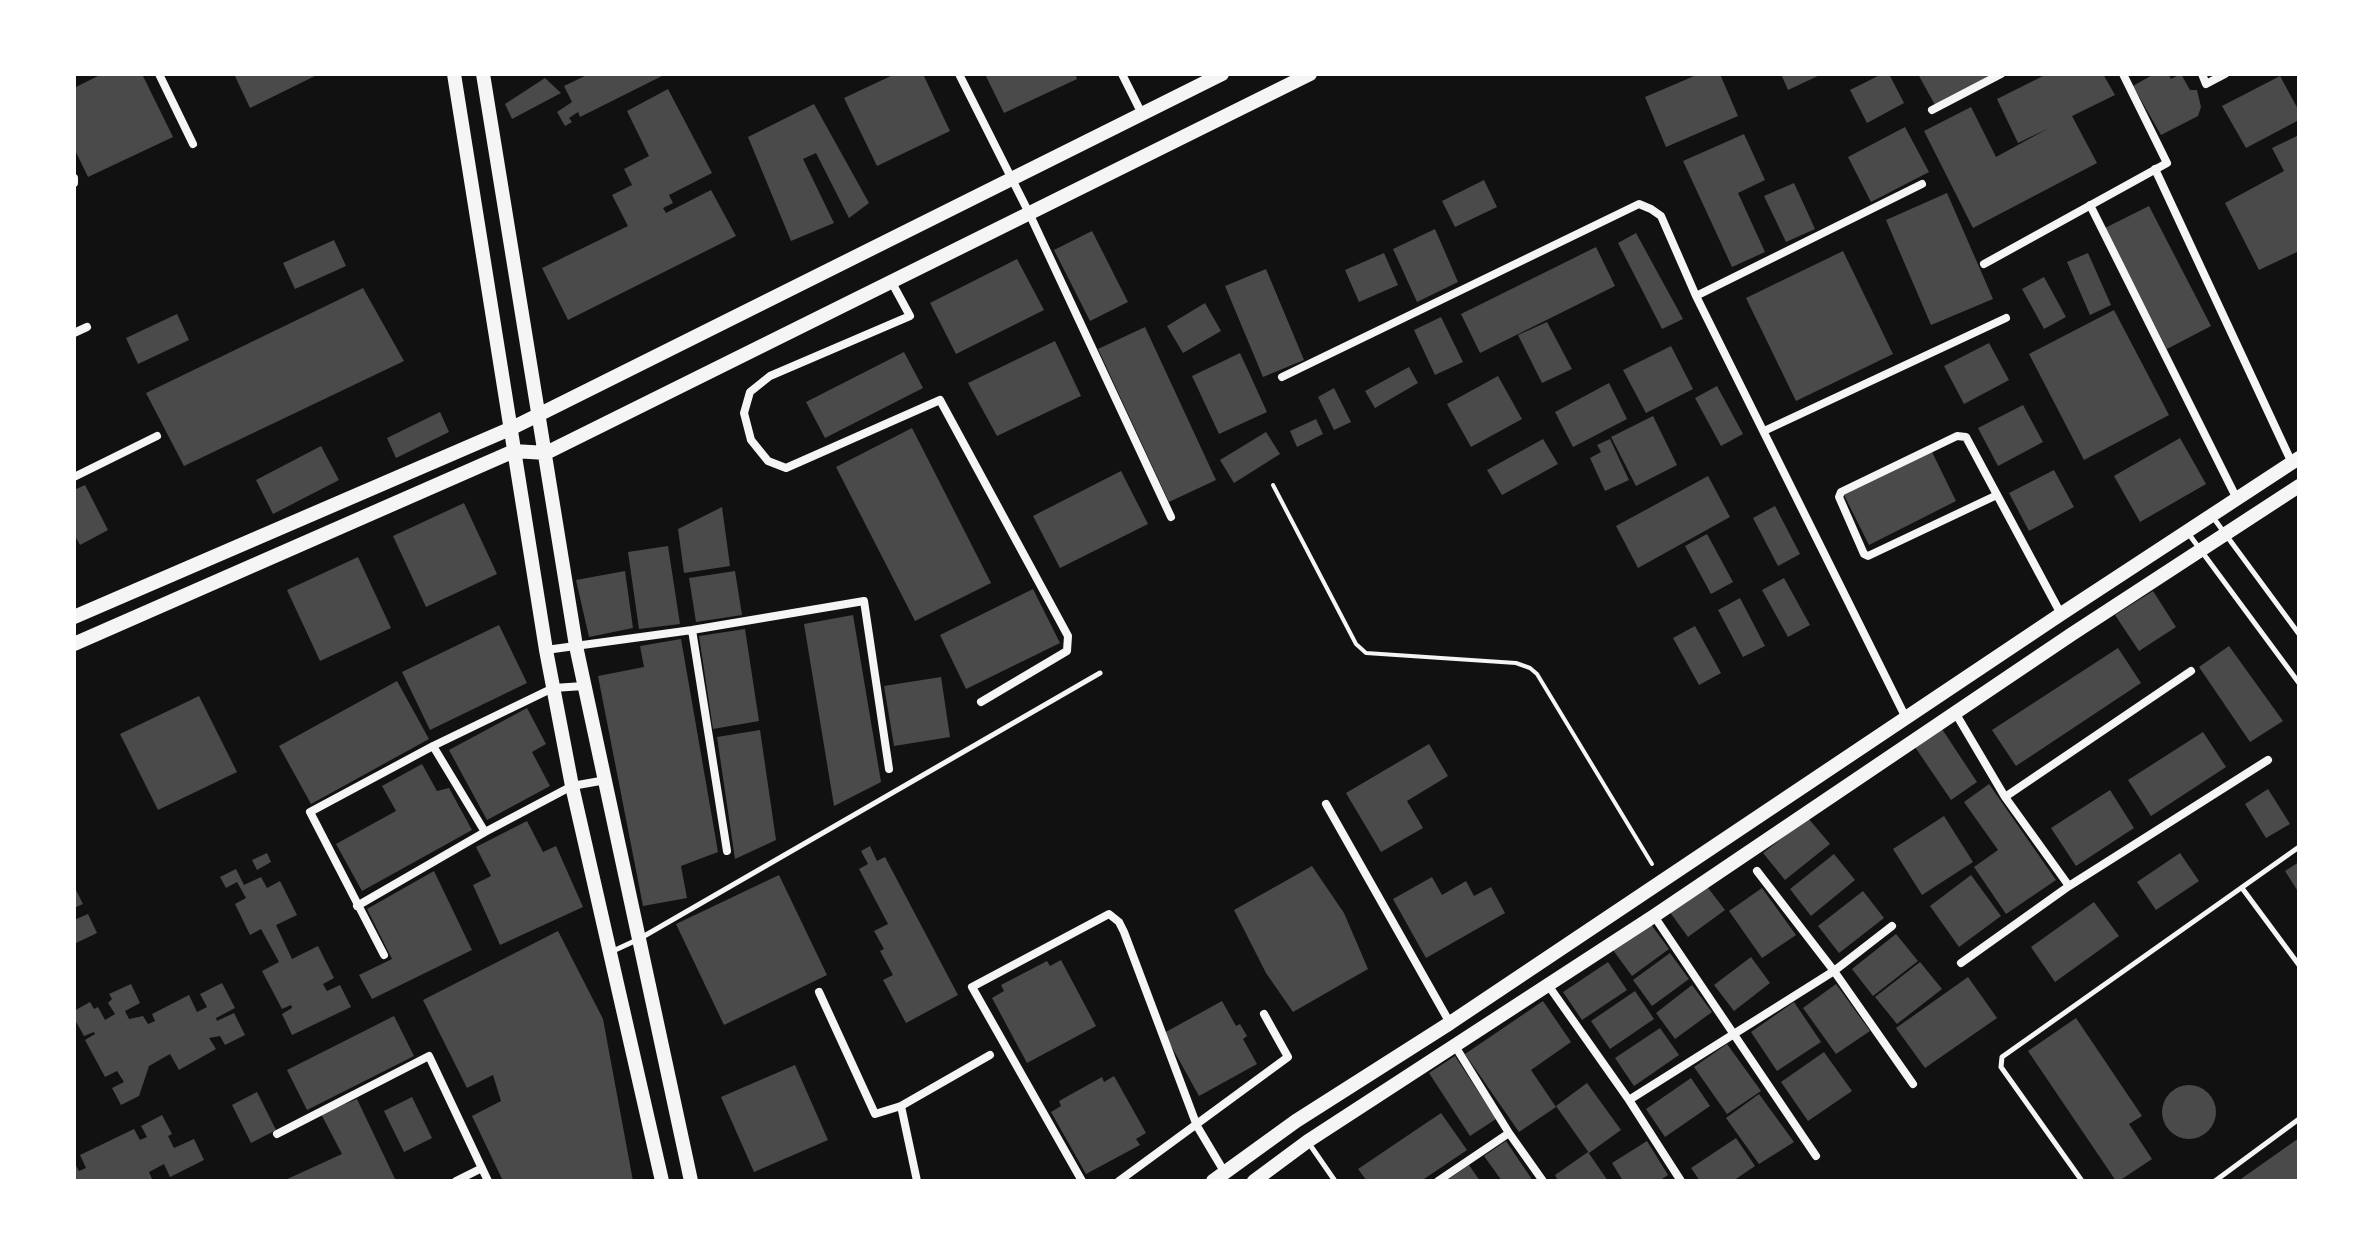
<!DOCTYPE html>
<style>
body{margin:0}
#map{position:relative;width:2373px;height:1255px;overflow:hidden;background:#111;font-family:Commissioner,sans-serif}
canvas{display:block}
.frame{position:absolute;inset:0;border:76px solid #fff;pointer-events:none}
</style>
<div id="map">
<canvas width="2373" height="1255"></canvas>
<div class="frame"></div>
</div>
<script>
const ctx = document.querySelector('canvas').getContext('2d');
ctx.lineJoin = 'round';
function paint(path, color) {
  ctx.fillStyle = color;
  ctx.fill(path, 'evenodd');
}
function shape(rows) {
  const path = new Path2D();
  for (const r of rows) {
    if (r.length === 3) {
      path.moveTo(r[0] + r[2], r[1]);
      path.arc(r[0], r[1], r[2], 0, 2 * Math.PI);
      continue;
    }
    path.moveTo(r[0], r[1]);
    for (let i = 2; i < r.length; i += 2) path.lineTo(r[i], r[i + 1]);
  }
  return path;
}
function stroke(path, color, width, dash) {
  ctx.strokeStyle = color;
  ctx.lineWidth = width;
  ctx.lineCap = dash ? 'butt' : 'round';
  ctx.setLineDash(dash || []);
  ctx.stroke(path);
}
paint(shape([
 [102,74,142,74,173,137,88,177,74,148,74,88],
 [234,74,319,74,250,108],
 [589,74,666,74,580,117,578,112,569,118,572,122,565,126,557,112,572,102,564,86],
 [895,74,923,74,950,131,877,166,844,98],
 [985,74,1075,74,1077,79,1004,113],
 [1699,74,1720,74,1738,116,1666,147,1645,97],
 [1781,74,1822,74,1788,90],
 [1882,74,1889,74,1904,103,1867,123,1850,90],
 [1918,74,1993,74,1935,105],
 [2047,74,2103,74,2115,95,2072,116,2097,163,1973,228,1924,131,1971,107,1996,157,2049,128,2018,143,1997,99],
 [2154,74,2161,76,2168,74,2171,79,2181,74,2190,90,2197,90,2201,107,2198,116,2161,135,2133,86],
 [2280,76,2299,111,2299,120,2246,148,2222,106],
 [545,78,561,93,512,119,505,104],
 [668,89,712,173,669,195,673,203,663,208,666,213,711,190,736,236,568,320,542,268,628,226,612,195,632,185,624,169,649,156,627,111],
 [814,104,869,203,849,218,816,153,803,159,834,223,791,241,748,137],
 [1905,127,1929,172,1871,202,1848,157],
 [1744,134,1765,180,1738,193,1765,252,1732,267,1683,161],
 [2299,135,2299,251,2259,270,2225,203,2284,171,2272,148],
 [1484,180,1497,207,1455,227,1442,201],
 [1794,183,1815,229,1786,242,1764,196],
 [1947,193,1993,299,1931,325,1886,220],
 [2149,206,2211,326,2167,349,2105,228],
 [1435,229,1458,282,1417,302,1393,249],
 [1092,231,1128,302,1090,321,1054,250],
 [1636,233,1683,319,1662,329,1618,243],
 [334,240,346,266,295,289,283,263],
 [1596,247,1615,286,1480,353,1461,314],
 [1843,251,1893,354,1796,401,1746,298],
 [1384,253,1398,285,1359,302,1345,270],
 [2088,253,2111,305,2090,315,2067,262],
 [1017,259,1044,310,956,354,930,303],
 [1266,269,1304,360,1263,377,1225,286],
 [2044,277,2066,317,2044,329,2022,289],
 [363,288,404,361,184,466,146,393],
 [1205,303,1221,331,1183,353,1167,326],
 [2114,310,2169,415,2084,460,2029,354],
 [177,314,189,340,138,364,126,338],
 [1441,317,1463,362,1435,375,1414,330],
 [1547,322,1572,369,1542,383,1518,335],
 [1145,327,1216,480,1169,502,1098,349],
 [1055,341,1081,396,997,436,968,383],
 [1989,343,2009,380,1964,404,1944,366],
 [1671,346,1693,389,1646,413,1623,370],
 [904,352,923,388,825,438,806,402],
 [1240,353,1267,412,1219,434,1192,376],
 [1409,367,1418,383,1375,408,1365,391],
 [1498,376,1522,419,1471,447,1447,404],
 [1609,383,1627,419,1573,447,1555,412],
 [1717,386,1743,434,1721,446,1695,398],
 [1334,388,1351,422,1334,430,1318,397],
 [2023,405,2043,442,1998,466,1978,428],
 [440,412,449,432,396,458,387,438],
 [1653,416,1677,465,1636,486,1611,437],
 [1316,419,1323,434,1297,447,1290,431],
 [912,428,991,583,915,621,836,467],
 [1266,432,1280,454,1234,483,1220,460],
 [2180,438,2206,484,2140,522,2114,476],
 [1543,439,1558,464,1502,495,1487,470],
 [1610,439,1629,480,1605,491,1590,458,1601,452,1597,445],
 [321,446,339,480,273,514,256,480],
 [1932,452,1956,501,1869,545,1844,495],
 [2054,470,2074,507,2029,531,2009,493],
 [1121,471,1148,524,1060,568,1033,516],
 [1708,476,1730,517,1638,568,1616,526],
 [85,485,108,530,80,545,74,534,74,490],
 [464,503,497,574,426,607,393,536],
 [1775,506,1800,554,1778,566,1753,518],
 [722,507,730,566,684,573,678,529],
 [1707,534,1733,582,1711,594,1685,546],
 [668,546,680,624,639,629,628,552],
 [358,557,391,628,320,661,287,590],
 [625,571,633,628,589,637,576,580],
 [735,571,742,615,696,622,689,578],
 [1784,578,1810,625,1788,637,1762,590],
 [1033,589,1060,643,966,689,940,635],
 [2153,591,2176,627,2139,651,2115,615],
 [1740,598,1765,646,1743,657,1718,610],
 [853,615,881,782,834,806,804,624],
 [499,625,527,683,430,730,402,672],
 [1695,626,1721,673,1699,685,1673,638],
 [745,629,759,721,713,729,699,636],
 [681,639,718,852,681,866,687,898,643,906,598,676,644,667,640,646],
 [2229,646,2283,721,2250,742,2199,667],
 [2118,648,2141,683,2016,766,1992,730],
 [941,677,950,737,894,746,884,686],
 [397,681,429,739,311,804,279,746],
 [199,696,237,772,158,810,120,734],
 [527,708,546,744,532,752,550,786,487,820,449,750],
 [1942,729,1977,782,1951,800,1915,747],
 [760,730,776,840,735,859,717,737],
 [2203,732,2226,767,2151,816,2128,780],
 [1429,744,1448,776,1407,801,1423,828,1381,852,1346,793],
 [422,764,437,791,449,788,472,830,362,891,336,844,396,811,382,786],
 [1989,784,2056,880,2006,914,1974,867,1998,850,1964,802],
 [2268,789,2290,824,2266,838,2245,804],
 [2110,790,2134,828,2076,866,2051,828],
 [1944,816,1973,862,1922,895,1893,849],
 [1808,818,1830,844,1785,880,1763,853],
 [527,821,543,852,556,846,583,907,500,945,473,885,491,876,476,847],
 [870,846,877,861,885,857,958,995,906,1023,883,980,893,975,880,951,884,949,874,931,888,924,859,869,868,864,861,851],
 [267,853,271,862,257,870,252,860],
 [2180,853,2199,881,2156,910,2137,882],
 [1834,854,1855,880,1811,916,1790,889],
 [2299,862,2299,893,2285,871],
 [1312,866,1344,913,1368,969,1293,1012,1266,973,1234,910],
 [236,869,244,885,261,877,267,888,280,881,297,915,276,925,292,959,318,946,334,978,323,984,327,991,340,985,351,1007,292,1035,282,1014,292,1008,291,1005,282,1009,262,971,279,962,261,929,250,935,235,904,246,898,237,882,226,888,220,877],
 [434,871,472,950,372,999,359,975,392,959,367,909],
 [779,875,827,975,724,1025,676,924],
 [1971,875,2001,916,1959,947,1930,906],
 [1432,877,1442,895,1466,881,1474,896,1491,887,1505,913,1426,958,1393,899],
 [1705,884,1725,910,1688,937,1669,911],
 [74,886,83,904,74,908],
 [1762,888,1796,935,1762,958,1729,911],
 [1863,891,1884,918,1839,953,1818,926],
 [2094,902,2119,936,2055,982,2031,947],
 [88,914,97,933,74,944,74,920],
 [1650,923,1669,949,1632,976,1613,950],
 [558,931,603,1019,633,1181,503,1181,472,1116,501,1101,493,1075,467,1088,423,1000],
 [1896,934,1918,961,1873,996,1852,969],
 [1670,953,1689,979,1652,1006,1633,980],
 [1751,957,1770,983,1734,1011,1714,985],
 [1061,960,1096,1026,1027,1063,992,998,1004,991,1001,985,1047,961,1050,966],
 [1608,962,1627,990,1582,1020,1563,992],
 [1920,962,1942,989,1897,1024,1875,997],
 [1968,977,1997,1018,1925,1068,1896,1028],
 [222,983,235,1008,216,1018,217,1021,234,1013,245,1035,225,1045,220,1036,209,1038,216,1049,179,1070,170,1054,149,1066,139,1096,121,1105,112,1088,124,1082,117,1071,105,1077,85,1040,95,1034,94,1032,84,1036,74,1018,74,1011,90,1002,94,1009,98,1007,105,1020,115,1014,108,1003,112,999,109,994,131,984,140,1003,125,1011,129,1019,143,1016,148,1024,155,1021,152,1014,189,995,197,1012,207,1007,200,994],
 [1836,984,1870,1031,1836,1054,1803,1008],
 [1692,985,1712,1012,1675,1039,1656,1013],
 [1635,991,1654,1019,1610,1049,1591,1021],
 [1222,1001,1236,1026,1240,1024,1247,1036,1243,1039,1257,1064,1199,1096,1164,1033],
 [1543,1001,1571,1042,1531,1070,1556,1107,1519,1132,1465,1054],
 [1794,1002,1821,1042,1777,1071,1751,1032],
 [394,1016,414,1056,307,1110,287,1070],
 [2076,1018,2142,1116,2129,1124,2152,1159,2119,1181,2116,1181,2028,1051],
 [1660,1028,1679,1055,1634,1086,1615,1058],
 [1727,1044,1761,1091,1727,1114,1694,1067],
 [1824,1052,1852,1091,1808,1121,1781,1082],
 [1455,1056,1496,1119,1470,1136,1429,1073],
 [795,1065,828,1140,754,1172,721,1097],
 [1114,1076,1146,1133,1136,1139,1140,1145,1086,1174,1051,1112,1061,1106,1059,1101,1102,1077,1104,1082],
 [1691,1078,1710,1106,1665,1137,1646,1109],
 [1587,1083,1621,1130,1589,1153,1556,1106],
 [2189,1112,27],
 [257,1092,276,1130,251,1143,232,1105],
 [1759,1094,1794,1142,1759,1164,1726,1118],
 [412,1097,432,1138,404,1152,384,1111],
 [357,1099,396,1181,283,1181,342,1154,321,1114],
 [1441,1113,1467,1150,1421,1181,1367,1181,1358,1169],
 [162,1115,172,1134,168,1136,174,1148,194,1139,204,1160,170,1177,164,1164,149,1172,153,1181,74,1181,74,1162,79,1171,86,1168,80,1155,134,1129,140,1140,147,1137,141,1126],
 [1736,1138,1755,1166,1733,1181,1700,1181,1691,1168],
 [2299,1138,2299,1181,2238,1181],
 [1506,1141,1533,1181,1502,1181,1484,1156],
 [1647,1141,1668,1175,1659,1181,1623,1181,1612,1163],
 [1588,1152,1608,1181,1558,1181,1555,1175],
 [1469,1165,1480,1181,1446,1181]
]), '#4a4a4a');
stroke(shape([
 [1273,485,1356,644,1366,653,1516,663,1530,668,1537,674,1652,864]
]), '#f5f5f5', 4);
stroke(shape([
 [2212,516,2299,634],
 [2188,533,2299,683],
 [2242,888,2299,965],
 [613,951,639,939,1100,673],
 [1308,1142,1335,1181],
 [2082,1181,2001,1067,2002,1057,2299,847],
 [2215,1181,2299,1119]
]), '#f5f5f5', 5);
stroke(shape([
 [159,74,193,144],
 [959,74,1029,213,1171,517],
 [1122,74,1142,114],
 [2202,74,2206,84,2225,74],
 [1932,110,2001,74],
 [2155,169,2292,463],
 [74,178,74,183],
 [2090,205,2237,499],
 [1984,264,2167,163,2123,74],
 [891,281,910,316,770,376,750,392,744,413,751,440,768,461,786,468,940,400,1068,636,1067,651,981,702],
 [1696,296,1922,184],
 [74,333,87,327],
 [1282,377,1639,204,1651,209,1661,216,1696,296,1906,718],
 [1764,431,2006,318],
 [74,477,157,436],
 [1997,495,1868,556,1864,554,1839,497,1841,492,1957,436,1966,437,2061,614],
 [692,630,727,851],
 [546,650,692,630,864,601,889,769],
 [1956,714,2005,797,2069,886],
 [433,746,485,832],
 [2005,797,2191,671],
 [1326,804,1450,1023],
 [1757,871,1834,971,1913,1084],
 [357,906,485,832,572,786,606,780],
 [1654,916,1816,1156],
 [384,955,310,812,433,746,553,688,584,686],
 [1961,963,2069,886,2268,760],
 [1548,985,1629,1100,1681,1181],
 [819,992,875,1114,901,1106,990,1055],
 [1455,1046,1509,1133,1543,1181],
 [1629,1100,1834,971,1892,926],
 [901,1106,917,1181],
 [277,1134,429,1056,488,1181],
 [456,1181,482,1168],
 [1082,1181,972,987,1109,914,1119,922,1124,932,1197,1126,1225,1173],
 [1119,1181,1288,1057,1264,1014],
 [1438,1181,1509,1133]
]), '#f5f5f5', 8);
stroke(shape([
 [454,74,546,650,572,786,662,1181],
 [483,74,576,646,691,1181],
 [74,617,512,428,1222,74],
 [74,644,514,451,546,453,1310,74],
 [1213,1181,1296,1121,1450,1023,2061,614,2299,458],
 [1254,1181,1308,1141,1654,916,2072,634,2299,486]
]), '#f5f5f5', 14);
</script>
